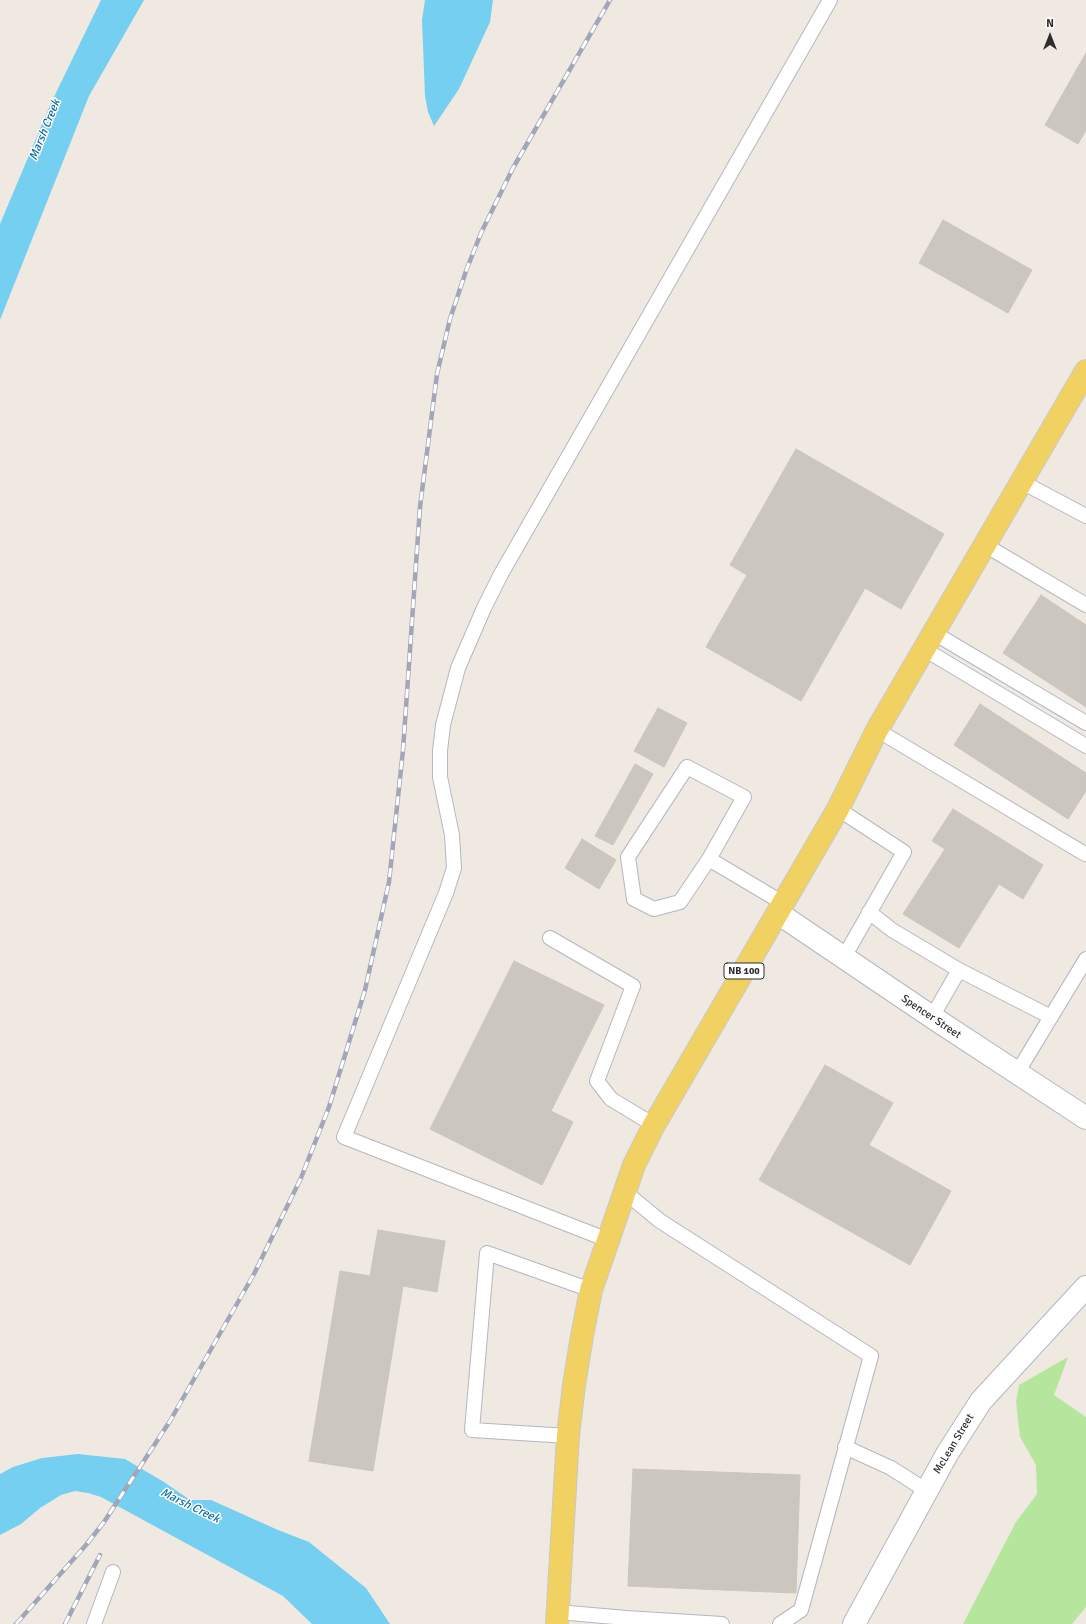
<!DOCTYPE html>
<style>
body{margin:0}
#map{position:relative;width:1086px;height:1624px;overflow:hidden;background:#efe9e1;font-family:Signika,sans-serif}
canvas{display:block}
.north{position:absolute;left:1030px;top:16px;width:40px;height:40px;-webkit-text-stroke:3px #fff;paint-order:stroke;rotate:0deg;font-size:11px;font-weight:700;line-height:16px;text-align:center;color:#2e2e2e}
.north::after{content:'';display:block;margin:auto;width:14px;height:18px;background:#2e2e2e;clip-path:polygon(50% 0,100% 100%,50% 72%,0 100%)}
</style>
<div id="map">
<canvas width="1086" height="1624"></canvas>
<div class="north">N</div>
</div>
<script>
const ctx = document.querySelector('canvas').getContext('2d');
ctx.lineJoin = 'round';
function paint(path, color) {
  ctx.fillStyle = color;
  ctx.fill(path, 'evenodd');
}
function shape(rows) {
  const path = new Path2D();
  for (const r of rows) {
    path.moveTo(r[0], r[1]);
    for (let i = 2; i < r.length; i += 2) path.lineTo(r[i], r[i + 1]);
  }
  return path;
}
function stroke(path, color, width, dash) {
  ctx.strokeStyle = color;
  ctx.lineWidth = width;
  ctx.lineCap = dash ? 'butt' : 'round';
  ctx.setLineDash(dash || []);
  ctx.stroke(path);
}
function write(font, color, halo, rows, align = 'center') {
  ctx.font = font + ' Signika,sans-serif';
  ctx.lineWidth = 3;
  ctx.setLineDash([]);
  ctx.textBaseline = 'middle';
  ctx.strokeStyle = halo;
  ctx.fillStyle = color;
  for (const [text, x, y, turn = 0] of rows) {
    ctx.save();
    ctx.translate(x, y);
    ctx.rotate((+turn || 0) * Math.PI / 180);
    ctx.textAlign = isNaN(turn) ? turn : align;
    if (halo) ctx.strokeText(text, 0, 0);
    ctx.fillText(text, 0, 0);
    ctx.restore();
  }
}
paint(shape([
 [1068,1357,1054,1395,1086,1417,1086,1607,1072,1624,963,1624,1016,1522,1037,1494,1036,1465,1020,1437,1016,1402,1019,1385]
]), '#b6e59e');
paint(shape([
 [101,0,144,0,89,96,0,320,0,224,51,103],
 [425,0,493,0,490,22,459,89,434,126,428,112,425,96,422,20],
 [78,1454,125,1459,164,1482,190,1500,211,1500,278,1530,309,1542,366,1588,390,1624,312,1624,283,1596,101,1497,88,1493,75,1491,61,1495,40,1508,21,1524,0,1535,0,1474,13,1467,42,1458]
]), '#75cff0');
const building = shape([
 [1086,53,1086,130,1078,144,1045,125,1086,53],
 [943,220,1032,270,1008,313,919,263,943,220],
 [796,449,944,534,901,609,865,588,801,701,706,647,747,575,730,565,796,449],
 [1041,595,1086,625,1086,707,1003,653,1041,595],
 [980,704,1086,773,1086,791,1068,819,954,745,980,704],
 [658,708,687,723,664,767,634,751,658,708],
 [635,764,653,774,613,845,595,836,635,764],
 [953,809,1043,865,1023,899,999,884,959,948,903,914,945,849,932,841,953,809],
 [582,839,616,860,599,889,565,868,582,839],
 [514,961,604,1005,551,1111,573,1122,542,1185,430,1129,514,961],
 [825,1065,893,1103,869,1145,951,1191,910,1265,759,1180,825,1065],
 [378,1230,445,1241,437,1292,403,1286,373,1471,309,1461,340,1271,370,1276,378,1230],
 [633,1469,800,1475,796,1593,628,1586,633,1469]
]);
paint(building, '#cbc7bf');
stroke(building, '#cbc5ba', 1);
const service = shape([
 [1022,482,1086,516],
 [985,545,1086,605],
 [934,633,1086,723],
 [924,649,1086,746],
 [877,730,1085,854,1086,853],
 [838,809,904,852,844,957],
 [709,859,680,902,654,909,634,899,628,857,687,767,744,797,709,859,783,903],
 [869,912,892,930,959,970],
 [550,938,633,986,597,1081,611,1099,654,1125],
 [932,1017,959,970,1051,1017],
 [1017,1073,1086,959],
 [625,1192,660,1221,871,1356,801,1610,780,1624],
 [608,1240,344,1137,446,893,454,868,452,835,440,777,440,751,443,725,458,668,484,608,501,574,830,0],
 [568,1436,472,1430,487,1253,591,1290],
 [845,1447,891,1468,927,1491],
 [558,1612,626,1618,722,1624],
 [94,1624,113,1572]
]);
const minor = shape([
 [778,913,932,1017,1086,1118],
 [854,1624,947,1454,981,1401,1086,1287]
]);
const primary = shape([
 [557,1624,568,1436,574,1385,582,1336,591,1290,634,1165,654,1125,838,809,877,730,1086,371]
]);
stroke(service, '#b4b7c1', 16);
stroke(minor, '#b4b7c1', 24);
stroke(primary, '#c9c9c9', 24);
stroke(service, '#fff', 14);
stroke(minor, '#fff', 22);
stroke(primary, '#f2d163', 22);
const rail = shape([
 [16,1624,86,1545,104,1522,170,1421,254,1274,301,1178,329,1107,365,990,389,882,403,750,420,507,437,374,450,319,466,271,481,233,513,168,610,0],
 [65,1624,100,1555]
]);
stroke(rail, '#a3a6b8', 4.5);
stroke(rail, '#fff', 3, [9]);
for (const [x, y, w] of [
 [744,971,40]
]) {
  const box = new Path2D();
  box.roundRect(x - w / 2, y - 8, w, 16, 3);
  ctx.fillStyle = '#fff';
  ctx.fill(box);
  stroke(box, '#2e2e2e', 1);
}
write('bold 10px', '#2e2e2e', null, [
 ["NB 100",744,971]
]);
write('11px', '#2e2e2e', '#fff', [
 ["Spencer Street",931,1017,34],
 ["McLean Street",954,1444,-59]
]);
write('italic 12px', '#0d6fa3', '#fff', [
 ["Marsh Creek",45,130,-68],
 ["Marsh Creek",190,1506,26]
]);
</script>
